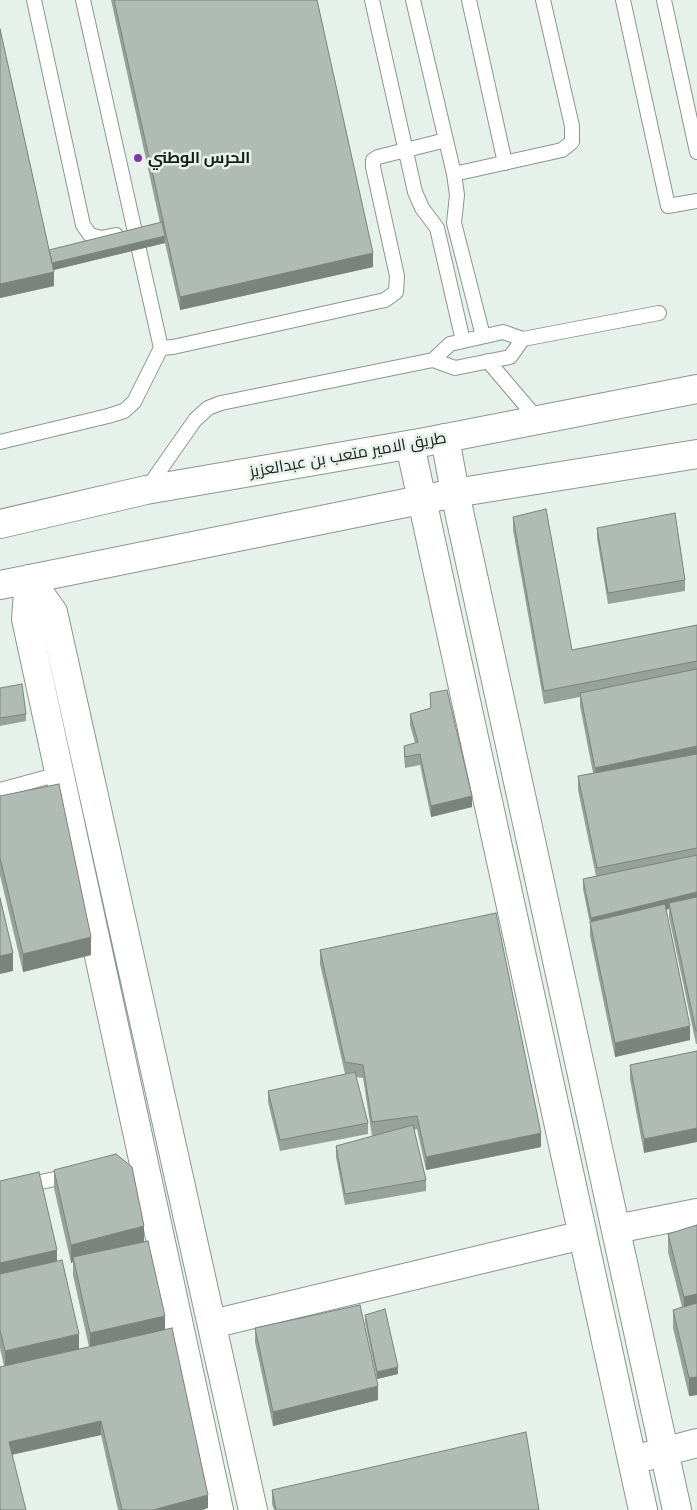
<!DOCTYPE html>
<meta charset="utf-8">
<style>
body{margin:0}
canvas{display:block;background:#e5f1ea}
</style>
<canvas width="697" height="1510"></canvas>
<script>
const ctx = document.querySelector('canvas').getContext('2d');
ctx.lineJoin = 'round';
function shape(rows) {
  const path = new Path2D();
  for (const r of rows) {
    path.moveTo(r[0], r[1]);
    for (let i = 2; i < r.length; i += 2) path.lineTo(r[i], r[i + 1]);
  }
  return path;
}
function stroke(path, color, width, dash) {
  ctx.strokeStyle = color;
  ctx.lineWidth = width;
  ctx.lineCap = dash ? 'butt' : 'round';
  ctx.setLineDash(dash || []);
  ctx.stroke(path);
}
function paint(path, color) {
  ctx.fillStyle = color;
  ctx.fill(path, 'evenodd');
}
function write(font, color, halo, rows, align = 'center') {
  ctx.font = font + ' Inter,Cairo,sans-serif';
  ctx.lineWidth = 5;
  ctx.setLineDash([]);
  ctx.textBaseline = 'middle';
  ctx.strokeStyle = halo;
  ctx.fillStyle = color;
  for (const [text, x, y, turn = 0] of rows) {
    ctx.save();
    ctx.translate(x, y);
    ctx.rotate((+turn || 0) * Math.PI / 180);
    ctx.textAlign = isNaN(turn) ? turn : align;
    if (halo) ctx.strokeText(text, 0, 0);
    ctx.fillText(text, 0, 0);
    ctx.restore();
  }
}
const service = shape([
 [34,0,83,225,90,235,101,238,116,235],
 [83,0,161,348,173,347,385,300,396,292,397,276,373,167,373,160,378,157,446,140],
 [372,0,415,192,422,208,437,228,463,341],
 [413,0,454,174,457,195,454,223,483,336],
 [469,0,505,163],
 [623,0,668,206,697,201],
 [664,0,697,152],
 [454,174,562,150,572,142,572,126,543,0],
 [433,360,450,344,503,332,523,339,659,313],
 [488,361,538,420],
 [0,442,108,416,124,411,134,402,161,348],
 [146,490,195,420,208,408,221,403,433,360,455,368,510,357,523,339],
 [0,790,59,774],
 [0,1191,73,1175]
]);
const minor = shape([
 [445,438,455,493,677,1510],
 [410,445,643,1510],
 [29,579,53,612,253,1510],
 [29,579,26,619,219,1510],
 [616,1229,697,1213],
 [212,1324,583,1235],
 [648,1456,697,1443]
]);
const primary = shape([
 [0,524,146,490,425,442,697,389],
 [0,585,455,493,697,454]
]);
stroke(service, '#8c9790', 16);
stroke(minor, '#8c9790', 30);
stroke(primary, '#8c9790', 30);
stroke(service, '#fff', 14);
stroke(minor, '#fff', 28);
stroke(primary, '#fff', 28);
paint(shape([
 [111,0,317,0,373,267,180,310,165,243,53,270,54,286,0,298,0,29,49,250,160,223],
 [513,517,572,650,697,625,697,1044,696,1044,669,917,669,909,666,910,690,1040,615,1057,590,936,590,924,583,889,583,879,596,876,578,790,578,776,593,773,580,706,580,697,544,704,513,530],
 [597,528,685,580,685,591,608,604,597,538],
 [0,688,26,714,26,721,0,726],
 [430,693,472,807,431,817,420,765,405,768,404,756,404,746,415,743,410,725,410,714,431,709],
 [0,796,91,955,23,972,0,875],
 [320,950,541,1147,426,1170,417,1129,414,1130,426,1180,426,1191,345,1205,336,1157,336,1146,377,1135,372,1136,363,1078,356,1077,368,1123,368,1134,280,1151,268,1102,268,1091,345,1074,320,964],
 [697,1051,644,1153,630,1079,630,1065],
 [54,1170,144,1241,208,1508,201,1510,118,1510,101,1435,12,1455,0,1510,4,1366,0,1348,0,1181,57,1261,79,1349,89,1347,73,1275,73,1262,71,1263,54,1188],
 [697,1225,697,1395,689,1396,673,1328,673,1310,682,1307,668,1252,668,1234],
 [365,1315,398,1374,377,1379,365,1322],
 [255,1328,378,1400,273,1426,255,1342],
 [272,1490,539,1510,274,1510,272,1504]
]), '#97a19c');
paint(shape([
 [165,236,165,243,50,271,50,263],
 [373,253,373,267,180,310,180,297],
 [54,272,54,286,0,298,0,284],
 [697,746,697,760,595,782,595,768],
 [472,796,472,807,431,817,431,806],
 [697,892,697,902,669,903,669,909,591,929,591,918],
 [91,937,91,955,23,972,23,954],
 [13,953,13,971,0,974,0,956],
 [690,1026,690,1040,615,1057,615,1043],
 [697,1128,697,1142,644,1153,644,1139],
 [541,1133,541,1147,426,1170,426,1157],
 [144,1226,144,1244,73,1257,73,1262,71,1263,71,1245],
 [57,1250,57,1268,0,1281,0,1263],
 [697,1294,697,1312,684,1315,684,1297],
 [165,1316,165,1334,90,1351,90,1333],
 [79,1334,79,1352,5,1369,5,1351],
 [398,1367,398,1374,377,1379,377,1372],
 [697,1377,697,1395,689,1396,689,1378],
 [378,1386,378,1400,273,1426,273,1412],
 [101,1421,101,1435,9,1455,9,1442],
 [208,1495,208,1508,201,1510,153,1510]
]), '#7b837f');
const building = shape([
 [114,0,317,0,373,253,180,297,114,0],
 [0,29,54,272,0,284,0,29],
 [162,222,165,236,52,263,49,250,162,222],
 [546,509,572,650,697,625,697,661,544,691,513,517,546,509],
 [675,513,685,580,608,593,597,528,675,513],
 [697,669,697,746,595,768,580,693,697,669],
 [22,684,26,714,0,718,0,688,22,684],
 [447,690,472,796,431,806,420,754,405,757,404,746,418,742,410,714,431,708,430,693,447,690],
 [697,754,697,848,597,868,578,776,697,754],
 [59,784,91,937,23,954,0,858,0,796,59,784],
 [697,855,697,892,591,918,583,879,697,855],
 [697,897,697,1031,696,1031,669,903,697,897],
 [0,898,13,953,0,956,0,898],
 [665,904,690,1026,615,1043,590,922,665,904],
 [496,913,541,1133,426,1157,417,1116,372,1122,363,1065,345,1062,320,950,496,913],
 [697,1051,697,1128,644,1139,630,1065,697,1051],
 [355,1072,368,1123,280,1140,268,1091,355,1072],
 [413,1125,426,1180,345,1194,336,1146,413,1125],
 [116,1154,132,1167,144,1226,71,1245,54,1170,116,1154],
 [39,1172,57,1250,0,1263,0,1181,39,1172],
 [697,1225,697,1294,684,1297,668,1234,697,1225],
 [148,1241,165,1316,90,1333,73,1257,148,1241],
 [62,1260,79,1334,5,1351,0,1330,0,1274,62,1260],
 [697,1303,697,1377,689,1378,673,1310,697,1303],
 [360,1305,378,1386,273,1412,255,1328,360,1305],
 [385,1309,398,1367,377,1372,365,1315,385,1309],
 [172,1328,208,1495,153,1510,122,1510,101,1421,9,1442,26,1510,0,1510,0,1367,172,1328],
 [526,1432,539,1510,276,1510,272,1490,526,1432]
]);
paint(building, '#b0bbb5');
stroke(building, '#7b837f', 1);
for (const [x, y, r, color] of [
 [138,158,5,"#8037aa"]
]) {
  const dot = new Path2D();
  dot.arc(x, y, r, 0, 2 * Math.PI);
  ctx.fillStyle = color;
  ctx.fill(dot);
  stroke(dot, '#e5f1ea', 2);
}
write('bold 16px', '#191d1a', '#e5f1ea', [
 ["الحرس الوطني",148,158]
], 'left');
write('16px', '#191d1a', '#e5f1ea', [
 ["طريق الامير متعب بن عبدالعزيز",348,455,-10]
]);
</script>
